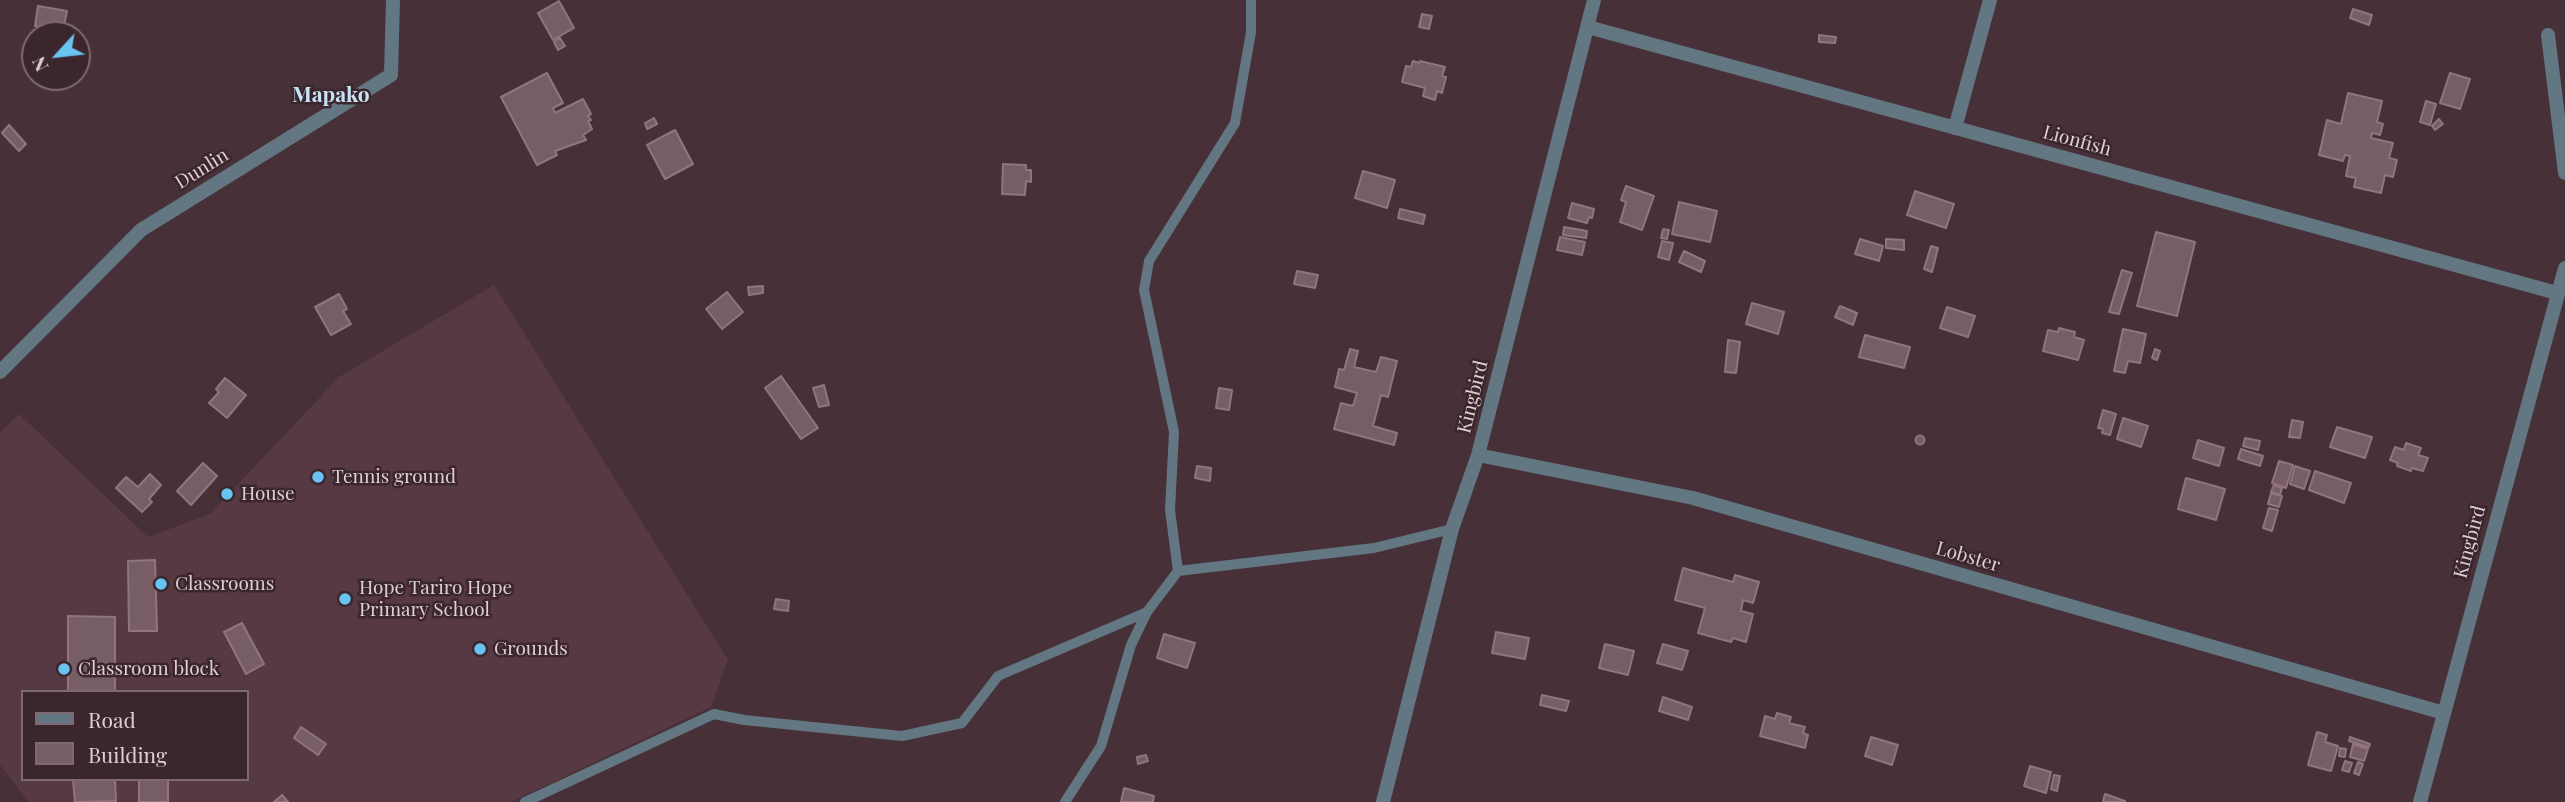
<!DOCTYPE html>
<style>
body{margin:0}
#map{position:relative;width:2565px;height:802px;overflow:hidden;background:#473038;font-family:"Playfair Display",serif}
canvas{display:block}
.legend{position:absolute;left:21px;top:690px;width:228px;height:91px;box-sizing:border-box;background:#3c262e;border:2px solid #7d6a70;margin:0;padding:9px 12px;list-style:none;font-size:21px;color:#decfd4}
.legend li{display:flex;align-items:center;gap:14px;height:35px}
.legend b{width:35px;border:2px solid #7d6a70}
.north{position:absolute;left:21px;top:21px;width:70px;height:70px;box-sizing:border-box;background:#3c262e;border:2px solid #7d6a70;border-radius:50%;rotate:243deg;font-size:19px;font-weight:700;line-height:28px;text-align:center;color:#decfd4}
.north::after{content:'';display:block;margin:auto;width:24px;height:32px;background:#69c3f1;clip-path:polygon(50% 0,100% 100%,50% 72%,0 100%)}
</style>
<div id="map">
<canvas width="2565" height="802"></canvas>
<ul class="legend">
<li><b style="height:9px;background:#627782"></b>Road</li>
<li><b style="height:19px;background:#775d66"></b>Building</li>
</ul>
<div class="north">N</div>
</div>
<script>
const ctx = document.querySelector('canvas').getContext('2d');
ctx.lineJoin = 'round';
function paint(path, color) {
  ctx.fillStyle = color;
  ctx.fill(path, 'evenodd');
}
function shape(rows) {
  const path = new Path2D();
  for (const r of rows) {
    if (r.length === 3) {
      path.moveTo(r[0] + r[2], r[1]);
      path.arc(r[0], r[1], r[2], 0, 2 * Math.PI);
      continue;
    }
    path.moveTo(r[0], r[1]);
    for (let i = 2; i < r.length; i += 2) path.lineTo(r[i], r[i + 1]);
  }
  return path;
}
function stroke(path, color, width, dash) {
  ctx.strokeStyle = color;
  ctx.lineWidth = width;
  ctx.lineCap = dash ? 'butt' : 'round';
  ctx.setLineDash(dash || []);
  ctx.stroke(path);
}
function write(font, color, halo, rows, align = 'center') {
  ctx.font = font + ' "Playfair Display",serif';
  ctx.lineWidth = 5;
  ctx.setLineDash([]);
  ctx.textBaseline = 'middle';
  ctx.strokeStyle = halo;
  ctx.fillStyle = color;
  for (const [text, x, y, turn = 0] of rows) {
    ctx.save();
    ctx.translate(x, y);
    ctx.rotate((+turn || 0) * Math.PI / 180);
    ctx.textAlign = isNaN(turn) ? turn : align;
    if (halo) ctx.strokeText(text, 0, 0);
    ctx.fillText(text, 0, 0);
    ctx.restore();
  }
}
paint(shape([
 [494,285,728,660,711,707,511,802,29,802,0,765,0,433,19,414,148,537,210,514,339,377],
 [23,692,247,692,247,779,23,779]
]), '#573944');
const building = shape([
 [559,1,574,28,553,40,538,13,559,1],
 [38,6,67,11,63,31,35,26,38,6],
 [2353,9,2372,15,2369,25,2350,18,2353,9],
 [1422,14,1432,16,1429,29,1419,27,1422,14],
 [1819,35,1836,37,1835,43,1819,42,1819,35],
 [560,38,565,46,558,50,554,42,560,38],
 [1413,61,1419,63,1420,61,1445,67,1442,76,1446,77,1442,93,1437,91,1435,100,1423,96,1425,88,1402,82,1406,66,1411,67,1413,61],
 [547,73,563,103,553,108,555,113,583,99,591,114,588,116,591,120,588,121,592,129,583,135,586,140,555,151,557,155,537,165,501,97,547,73],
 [2450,73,2470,79,2460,109,2440,103,2450,73],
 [2348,93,2382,101,2377,122,2383,124,2380,135,2372,133,2371,138,2393,143,2389,158,2397,160,2393,177,2385,175,2381,193,2354,187,2356,178,2346,176,2350,156,2345,155,2343,161,2319,155,2327,120,2341,124,2348,93],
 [2426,101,2436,104,2430,125,2420,122,2426,101],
 [654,118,657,124,647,129,645,123,654,118],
 [2439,119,2443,124,2435,130,2432,126,2439,119],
 [9,125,26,144,19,151,2,133,9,125],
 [675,130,693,164,665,179,647,145,675,130],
 [1003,164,1026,165,1026,170,1031,170,1031,182,1026,181,1025,195,1002,194,1003,164],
 [1363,171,1395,180,1387,208,1355,198,1363,171],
 [1626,186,1654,196,1642,230,1620,222,1626,202,1621,200,1626,186],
 [1915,191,1954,204,1946,228,1907,215,1915,191],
 [1679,202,1717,211,1710,242,1672,234,1679,202],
 [1572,203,1594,209,1592,218,1589,217,1587,223,1568,218,1572,203],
 [1400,209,1425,215,1423,224,1398,218,1400,209],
 [1564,227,1587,231,1586,238,1563,235,1564,227],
 [1663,229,1669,230,1667,239,1661,238,1663,229],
 [2156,232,2195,242,2177,316,2137,306,2156,232],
 [1560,237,1585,242,1582,255,1557,250,1560,237],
 [1860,239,1883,246,1879,261,1855,254,1860,239],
 [1886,239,1904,240,1904,250,1886,248,1886,239],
 [1662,241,1673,243,1669,260,1658,257,1662,241],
 [1931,246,1938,248,1932,272,1924,269,1931,246],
 [1684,251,1705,261,1701,272,1679,262,1684,251],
 [2122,270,2132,273,2119,314,2109,312,2122,270],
 [1297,271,1318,275,1315,288,1294,284,1297,271],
 [763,286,763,293,749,295,748,287,763,286],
 [727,292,743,312,722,329,706,309,727,292],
 [339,294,347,309,343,311,351,324,331,335,315,307,339,294],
 [1752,303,1784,312,1778,334,1746,324,1752,303],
 [1840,306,1857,313,1853,325,1835,317,1840,306],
 [1947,307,1975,316,1968,337,1940,328,1947,307],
 [2059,328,2075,332,2074,337,2084,340,2078,360,2043,351,2048,330,2058,332,2059,328],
 [2123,329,2146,334,2140,363,2128,361,2125,373,2114,371,2123,329],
 [1865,335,1910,347,1904,368,1859,357,1865,335],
 [1728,340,1740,342,1736,373,1725,372,1728,340],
 [1350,349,1358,351,1354,367,1376,372,1381,357,1397,361,1388,397,1381,395,1373,426,1397,433,1394,445,1334,429,1341,403,1353,406,1357,393,1335,387,1339,369,1344,370,1350,349],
 [2155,349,2160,351,2157,360,2152,358,2155,349],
 [781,376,818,428,801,439,765,388,781,376],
 [225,378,246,395,227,418,209,403,219,392,216,389,225,378],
 [824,385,829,405,819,407,813,388,824,385],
 [1219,388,1232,390,1229,410,1216,408,1219,388],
 [2103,410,2116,414,2110,435,2102,433,2103,429,2098,428,2103,410],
 [2123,418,2148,426,2141,447,2117,439,2123,418],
 [2292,420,2303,422,2300,438,2289,437,2292,420],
 [2337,427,2372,437,2365,458,2330,447,2337,427],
 [1920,440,4.5],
 [2245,438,2260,441,2258,450,2243,446,2245,438],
 [2198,440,2224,448,2219,466,2193,458,2198,440],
 [2406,443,2421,448,2418,455,2428,458,2423,471,2412,468,2411,471,2397,466,2398,463,2390,460,2395,447,2404,450,2406,443],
 [2241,449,2263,456,2260,466,2238,459,2241,449],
 [2279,461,2293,465,2286,488,2272,483,2279,461],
 [203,463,217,476,191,505,177,491,203,463],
 [1197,466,1211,468,1210,481,1195,478,1197,466],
 [2295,466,2310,471,2304,489,2290,484,2295,466],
 [2315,471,2351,483,2344,503,2309,490,2315,471],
 [150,474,161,485,149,499,152,502,142,512,116,488,126,477,138,487,150,474],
 [2186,478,2225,489,2216,520,2178,509,2186,478],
 [2274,485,2282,488,2280,495,2271,492,2274,485],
 [2271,493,2282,496,2279,507,2268,504,2271,493],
 [2269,508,2278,510,2272,531,2263,528,2269,508],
 [155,560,157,631,129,631,128,561,155,560],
 [1683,568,1733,582,1735,575,1759,582,1753,603,1743,600,1741,611,1753,614,1746,642,1733,638,1731,642,1698,633,1705,608,1675,600,1683,568],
 [776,599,789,601,788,611,774,609,776,599],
 [68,616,115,617,115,692,68,692,68,616],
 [242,623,264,664,246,674,224,632,242,623],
 [1496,632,1529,638,1525,659,1492,653,1496,632],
 [1164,634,1195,643,1187,668,1157,658,1164,634],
 [1605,644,1634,651,1628,675,1599,668,1605,644],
 [1663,644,1688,651,1682,670,1657,663,1663,644],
 [1542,695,1569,701,1566,711,1540,705,1542,695],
 [1663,697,1692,707,1688,720,1659,711,1663,697],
 [1777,713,1791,717,1789,723,1805,727,1803,733,1808,735,1805,748,1760,736,1765,716,1775,719,1777,713],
 [301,727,326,744,318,755,294,738,301,727],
 [2317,732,2327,735,2325,742,2338,746,2331,771,2308,765,2317,732],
 [1871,737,1898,745,1892,765,1865,756,1871,737],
 [2350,737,2370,744,2369,747,2349,741,2350,737],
 [2353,744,2368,749,2364,761,2350,757,2353,744],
 [2340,748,2346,749,2345,757,2339,756,2340,748],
 [1146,755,1148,761,1138,764,1137,757,1146,755],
 [2345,761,2352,763,2349,772,2342,770,2345,761],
 [2358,762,2363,764,2359,775,2354,773,2358,762],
 [2030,766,2051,772,2046,793,2024,786,2030,766],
 [2054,775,2060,776,2057,791,2051,789,2054,775],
 [73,779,115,779,116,801,75,802,73,779],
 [139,779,168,779,168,802,139,802,139,779],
 [1124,788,1154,796,1153,802,1121,802,1124,788],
 [2105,794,2125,801,2124,802,2103,802,2105,794],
 [282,795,288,802,274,802,282,795]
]);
paint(building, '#775d66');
stroke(building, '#90757e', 2);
stroke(shape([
 [1178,571,1170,510,1174,432,1144,290,1149,261,1235,123,1251,32,1251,0],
 [525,802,714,714,744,720,902,736,962,723,998,676,1147,612,1178,571,1374,548,1452,529],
 [1065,802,1101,746,1131,645,1147,612]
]), '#627782', 10);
stroke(shape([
 [1588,27,2557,293],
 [2548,35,2565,173],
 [1955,128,1990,0],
 [0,372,141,230,391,75,393,0],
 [1478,455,1693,498,2444,713],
 [1383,802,1452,529,1478,455,1594,0],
 [2420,802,2565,268]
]), '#627782', 14);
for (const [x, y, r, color] of [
 [318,477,7,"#69c3f1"],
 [227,494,7,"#69c3f1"],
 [161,584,7,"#69c3f1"],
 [345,599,7,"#69c3f1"],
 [480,649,7,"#69c3f1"],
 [64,669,7,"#69c3f1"]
]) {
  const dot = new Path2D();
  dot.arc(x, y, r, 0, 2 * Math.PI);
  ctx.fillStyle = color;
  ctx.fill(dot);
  stroke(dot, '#3c262e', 2.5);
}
write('19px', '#decfd4', '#3c262e', [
 ["Lionfish",2077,141,15],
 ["Dunlin",202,169,-32],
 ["Kingbird",1473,397,-76],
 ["Kingbird",2470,542,-75],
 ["Lobster",1968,557,16]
]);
write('19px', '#decfd4', '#3c262e', [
 ["Tennis ground",332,477],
 ["House",241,494],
 ["Classrooms",175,584],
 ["Hope Tariro Hope",359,588],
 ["Primary School",359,610],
 ["Grounds",494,649],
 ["Classroom block",78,669]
], 'left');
write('bold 21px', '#c6e4f5', '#3c262e', [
 ["Mapako",331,95]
]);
</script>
